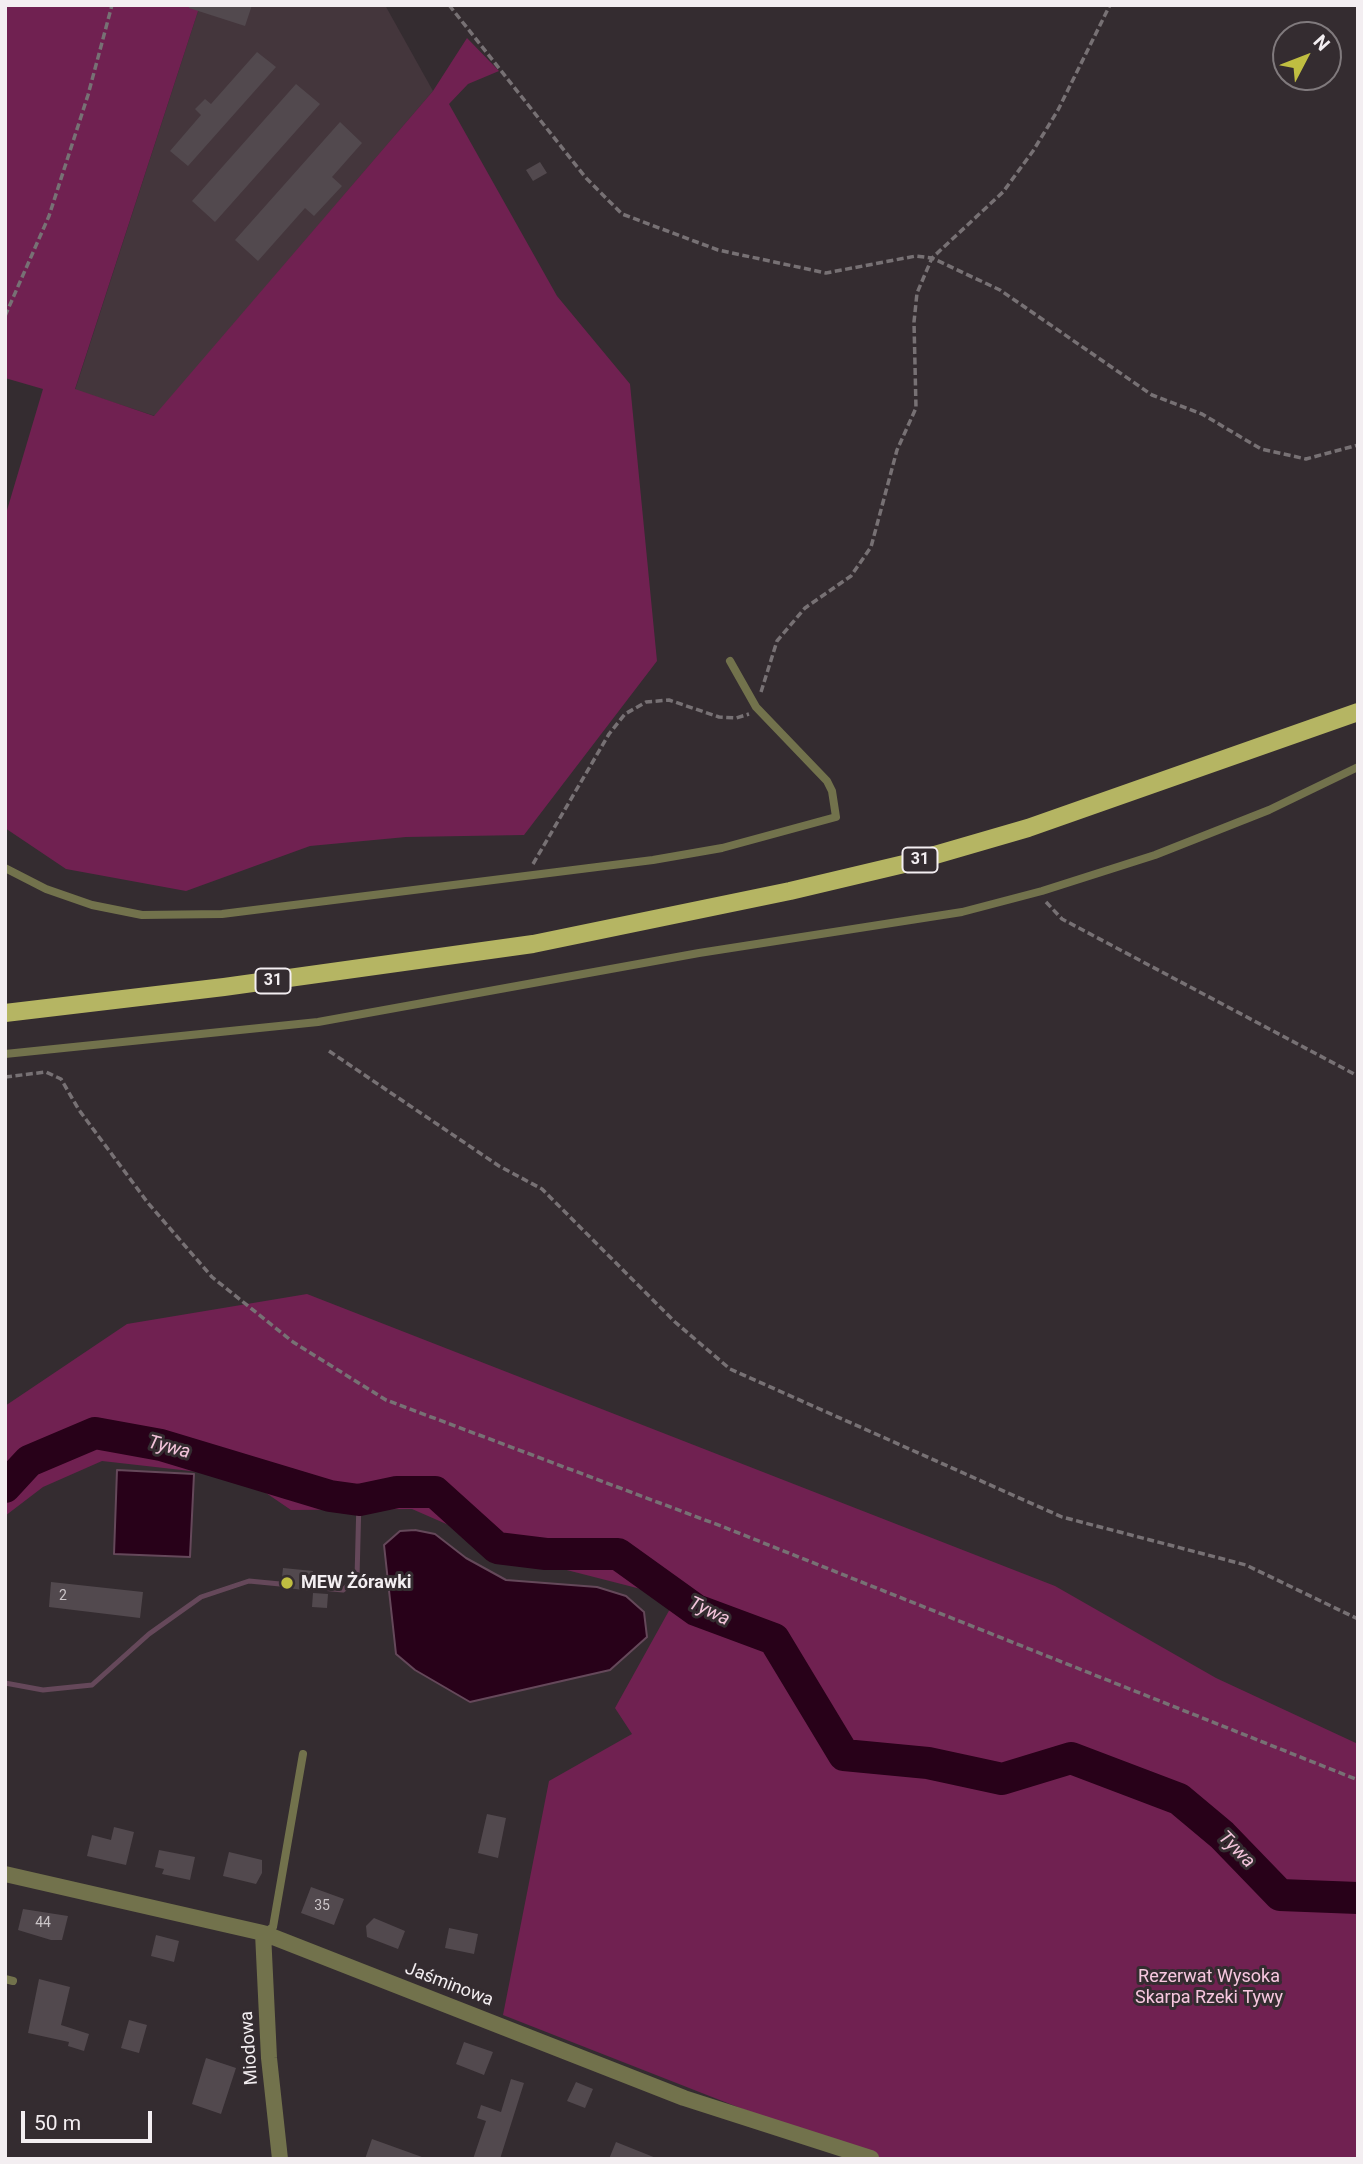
<!DOCTYPE html>
<meta charset="utf-8">
<style>
body{margin:0}
#map{position:relative;width:1363px;height:2164px;overflow:hidden;background:#342c30;font-family:Roboto,sans-serif}
canvas{display:block}
.frame{position:absolute;inset:0;border:7px solid #f3eef1;pointer-events:none}
.north{position:absolute;left:1272px;top:21px;width:70px;height:70px;box-sizing:border-box;background:#342c30;border:2px solid #807a7d;border-radius:50%;rotate:48deg;font-size:19px;font-weight:700;line-height:28px;text-align:center;color:#f3eef1}
.north::after{content:'';display:block;margin:auto;width:24px;height:32px;background:#c0be41;clip-path:polygon(50% 0,100% 100%,50% 72%,0 100%)}
.scale{position:absolute;left:21px;top:2111px;width:131px;height:32px;box-sizing:border-box;border:4px solid #f3eef1;border-top:0;padding-left:9px;font-size:21px;line-height:24px;white-space:nowrap;color:#f3eef1;-webkit-text-stroke:5px #342c30;paint-order:stroke}
</style>
<div id="map">
<canvas width="1363" height="2164"></canvas>
<div class="frame"></div>
<div class="north">N</div>
<div class="scale">50 m</div>
</div>
<script>
const ctx = document.querySelector('canvas').getContext('2d');
ctx.lineJoin = 'round';
function paint(path, color) {
  ctx.fillStyle = color;
  ctx.fill(path, 'evenodd');
}
function shape(rows) {
  const path = new Path2D();
  for (const r of rows) {
    path.moveTo(r[0], r[1]);
    for (let i = 2; i < r.length; i += 2) path.lineTo(r[i], r[i + 1]);
  }
  return path;
}
function stroke(path, color, width, dash) {
  ctx.strokeStyle = color;
  ctx.lineWidth = width;
  ctx.lineCap = dash ? 'butt' : 'round';
  ctx.setLineDash(dash || []);
  ctx.stroke(path);
}
function write(font, color, halo, rows, align = 'center') {
  ctx.font = font + ' Roboto,sans-serif';
  ctx.lineWidth = 6;
  ctx.setLineDash([]);
  ctx.textBaseline = 'middle';
  ctx.strokeStyle = halo;
  ctx.fillStyle = color;
  for (const [text, x, y, turn = 0] of rows) {
    ctx.save();
    ctx.translate(x, y);
    ctx.rotate((+turn || 0) * Math.PI / 180);
    ctx.textAlign = isNaN(turn) ? turn : align;
    if (halo) ctx.strokeText(text, 0, 0);
    ctx.fillText(text, 0, 0);
    ctx.restore();
  }
}
paint(shape([
 [200,5,385,5,433,91,155,416,75,390]
]), '#44363c');
paint(shape([
 [5,5,200,5,75,389,154,416,433,91,467,38,499,71,468,84,449,104,557,296,630,384,657,661,524,835,406,837,310,846,186,891,66,869,5,828,5,517,43,389,5,378],
 [307,1294,1055,1586,1216,1678,1358,1744,1358,2159,860,2159,860,2155,503,2015,549,1781,632,1734,615,1708,676,1598,512,1556,499,1547,412,1509,291,1510,247,1480,217,1474,102,1461,43,1487,5,1516,5,1406,127,1324]
]), '#702151');
const water = shape([
 [117,1470,194,1474,190,1557,114,1554,117,1470],
 [415,1530,435,1534,466,1558,506,1580,597,1587,626,1596,644,1612,647,1637,610,1670,470,1702,415,1670,396,1654,384,1545,400,1531,415,1530]
]);
paint(water, '#280119');
stroke(water, '#65485a', 2);
stroke(shape([
 [311,1587,343,1590,357,1578,359,1500],
 [5,1683,43,1690,92,1685,149,1634,201,1597,249,1581,280,1584]
]), '#65485a', 5);
stroke(shape([
 [5,1487,29,1461,95,1433,161,1445,330,1496,359,1500,397,1492,435,1492,497,1548,546,1554,618,1554,696,1610,774,1639,844,1755,928,1763,1002,1779,1071,1758,1179,1799,1222,1835,1280,1895,1358,1898]
]), '#280119', 32);
paint(shape([
 [189,5,252,5,245,26,189,8],
 [257,52,276,67,188,166,170,151,201,115,195,109,205,99,211,104],
 [296,84,320,104,215,222,192,201],
 [340,122,362,143,332,177,342,186,314,216,305,208,258,261,235,240],
 [540,162,547,173,533,181,526,170],
 [283,1568,313,1571,310,1591,281,1587],
 [51,1582,143,1592,140,1618,49,1607],
 [313,1593,328,1594,327,1608,312,1607],
 [487,1814,506,1818,498,1858,478,1853],
 [114,1827,134,1832,126,1865,87,1856,92,1835,111,1840],
 [159,1850,195,1857,190,1880,162,1874,164,1869,155,1867],
 [229,1852,262,1860,262,1873,256,1884,223,1876],
 [311,1887,344,1899,334,1925,301,1913],
 [23,1909,68,1916,62,1940,51,1940,18,1930],
 [374,1918,405,1931,398,1949,367,1937,366,1926],
 [449,1928,478,1934,474,1954,445,1948],
 [156,1935,179,1941,174,1962,151,1956],
 [39,1979,70,1987,61,2025,89,2034,84,2051,68,2046,69,2042,28,2033],
 [129,2020,147,2025,139,2053,121,2048],
 [464,2042,493,2052,484,2075,456,2064],
 [206,2058,236,2068,221,2114,192,2104],
 [511,2079,524,2083,500,2159,473,2159,486,2121,477,2118,481,2105,501,2112],
 [576,2082,593,2089,585,2108,567,2101],
 [372,2139,422,2157,422,2159,365,2159],
 [616,2142,656,2158,656,2159,609,2159]
]), '#52494e');
stroke(shape([
 [449,5,586,178,622,214,718,250,826,273,916,256,932,258,1000,290,1152,395,1202,414,1261,449,1306,459,1358,445],
 [5,316,49,216,88,95,112,5],
 [761,692,777,641,805,608,851,576,871,547,897,450,916,408,914,322,917,293,932,258,1003,192,1033,151,1058,110,1110,5],
 [533,864,609,734,625,714,646,702,669,700,719,717,736,718,749,714],
 [1046,902,1062,919,1358,1076],
 [329,1051,499,1166,542,1189,675,1322,730,1369,1062,1517,1246,1565,1358,1619],
 [5,1077,46,1072,61,1079,79,1110,148,1203,212,1277,293,1342,386,1400,721,1526,1358,1780]
]), '#777174', 3.5, [7, 3.5]);
stroke(shape([
 [5,868,46,889,92,905,142,915,222,914,653,860,722,848,836,817,832,791,827,781,756,707,730,661],
 [5,1054,318,1022,699,953,962,912,1042,891,1155,855,1269,810,1358,767],
 [264,1933,273,1927,303,1754],
 [5,1979,13,1981]
]), '#72724c', 8);
stroke(shape([
 [5,1874,263,1933,684,2098,871,2158],
 [263,1933,269,2058,280,2159]
]), '#72724c', 16);
stroke(shape([
 [5,1013,224,987,533,944,790,891,904,864,1028,828,1358,712]
]), '#b5b563', 18);
for (const [x, y, r, color] of [
 [287,1583,7,"#c0be41"]
]) {
  const dot = new Path2D();
  dot.arc(x, y, r, 0, 2 * Math.PI);
  ctx.fillStyle = color;
  ctx.fill(dot);
  stroke(dot, '#342c30', 2.5);
}
write('14px', '#cbc5c8', null, [
 ["2",63,1596],
 ["35",322,1906],
 ["44",43,1923]
]);
for (const [x, y, w] of [
 [920,860,35],
 [273,981,35]
]) {
  const box = new Path2D();
  box.roundRect(x - w / 2, y - 12.5, w, 25, 5);
  ctx.fillStyle = '#342c30';
  ctx.fill(box);
  stroke(box, '#f3eef1', 2);
}
write('bold 16px', '#f3eef1', null, [
 ["31",920,860],
 ["31",273,981]
]);
write('bold 18px', '#f3eef1', '#342c30', [
 ["MEW Żórawki",301,1583]
], 'left');
write('18px', '#f7c7df', '#342c30', [
 ["Rezerwat Wysoka",1209,1977],
 ["Skarpa Rzeki Tywy",1209,1998]
]);
write('18px', '#f3eef1', '#342c30', [
 ["Jaśminowa",449,1985,21],
 ["Miodowa",250,2048,-94]
]);
write('italic 19px', '#f3c4db', '#342c30', [
 ["Tywa",169,1448,15],
 ["Tywa",709,1612,25],
 ["Tywa",1236,1850,45]
]);
</script>
